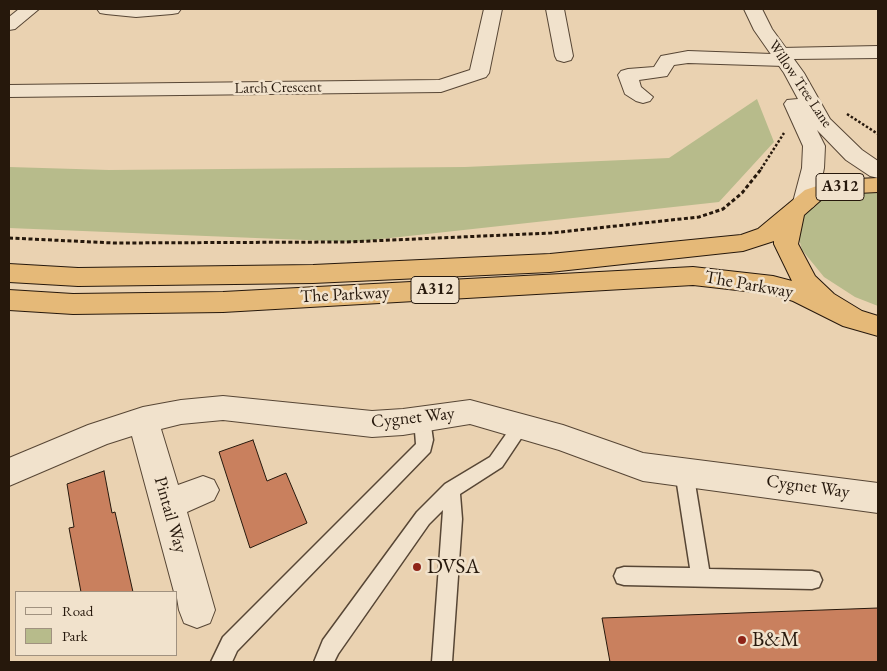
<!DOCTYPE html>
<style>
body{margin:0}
#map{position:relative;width:887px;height:671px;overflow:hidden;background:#ead2b1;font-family:"EB Garamond",serif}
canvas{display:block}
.frame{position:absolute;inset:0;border:10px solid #26180c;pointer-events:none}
.legend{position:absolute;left:15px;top:591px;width:162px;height:65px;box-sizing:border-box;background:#f1e2cc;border:1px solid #a0917f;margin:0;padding:6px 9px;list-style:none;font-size:15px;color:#26180c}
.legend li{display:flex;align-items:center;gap:10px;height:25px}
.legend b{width:25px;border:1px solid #a0917f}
</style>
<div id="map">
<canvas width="887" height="671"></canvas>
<div class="frame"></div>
<ul class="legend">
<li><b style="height:6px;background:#f1e2cc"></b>Road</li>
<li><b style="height:14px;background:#b7bb8b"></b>Park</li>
</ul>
</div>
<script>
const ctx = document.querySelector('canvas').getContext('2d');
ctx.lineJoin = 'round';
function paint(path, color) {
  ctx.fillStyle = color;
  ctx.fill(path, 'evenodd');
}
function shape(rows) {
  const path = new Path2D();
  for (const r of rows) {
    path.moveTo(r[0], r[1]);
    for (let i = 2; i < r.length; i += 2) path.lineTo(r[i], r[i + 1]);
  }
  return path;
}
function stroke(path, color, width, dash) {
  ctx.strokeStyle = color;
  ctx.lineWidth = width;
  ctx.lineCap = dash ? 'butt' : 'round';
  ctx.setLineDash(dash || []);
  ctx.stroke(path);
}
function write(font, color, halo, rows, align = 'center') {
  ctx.font = font + ' "EB Garamond",serif';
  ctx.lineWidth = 5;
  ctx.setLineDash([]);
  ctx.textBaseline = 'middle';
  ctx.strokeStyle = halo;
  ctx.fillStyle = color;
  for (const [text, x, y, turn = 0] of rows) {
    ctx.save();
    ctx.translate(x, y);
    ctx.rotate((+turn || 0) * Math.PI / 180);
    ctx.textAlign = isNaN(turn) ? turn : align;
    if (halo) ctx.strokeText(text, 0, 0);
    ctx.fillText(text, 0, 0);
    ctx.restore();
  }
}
paint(shape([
 [757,99,774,142,719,202,354,242,9,228,9,167,109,170,465,167,669,158],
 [874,187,878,188,878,306,855,297,824,277,802,250,796,228,814,199]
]), '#b7bb8b');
const building = shape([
 [253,440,267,481,286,473,307,523,250,548,219,452,253,440],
 [104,471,112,513,115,512,133,592,81,592,69,528,74,527,67,484,104,471],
 [878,608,878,662,610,662,602,618,878,608]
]);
paint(building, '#c9805e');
stroke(building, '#26180c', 1);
const service = shape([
 [422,412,428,414,430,419,433,440,430,452,237,651,232,662,211,662,223,637,416,444,414,419,416,414,422,412],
 [522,418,528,420,530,425,502,467,460,494,462,519,452,662,432,662,443,510,429,524,338,654,334,662,314,662,323,640,417,512,445,484,490,457,516,420,522,418],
 [684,463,690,466,693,471,709,569,812,571,819,573,822,580,819,587,812,589,624,585,617,583,614,576,617,569,624,567,690,568,675,471,678,466,684,463]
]);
const minor = shape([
 [19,9,39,9,15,29,9,30,9,17,19,9],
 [97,9,181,9,178,13,172,14,136,17,106,14,100,13,97,9],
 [484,9,502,9,489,73,486,77,441,92,9,97,9,85,439,80,470,70,484,9],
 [546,9,564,9,573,56,571,60,564,62,557,60,555,56,546,9],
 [878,46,878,58,793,59,791,64,784,66,688,63,674,65,667,76,639,80,641,87,653,97,650,101,643,103,636,101,625,94,618,75,621,71,628,69,654,67,661,56,688,51,772,54,774,50,781,48,878,46],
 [223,396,372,411,403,409,470,400,563,425,643,453,878,483,878,513,643,481,559,450,470,424,403,435,372,437,223,420,181,424,161,429,178,485,203,476,214,480,219,490,214,500,187,512,215,610,210,623,197,628,184,623,179,610,176,592,174,592,132,436,107,444,9,486,9,458,88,425,143,407,181,400,223,396]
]);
const tertiary = shape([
 [744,9,762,9,772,29,804,73,830,119,862,150,878,161,878,178,870,176,846,160,817,130,825,146,824,168,817,202,813,207,805,210,797,207,793,202,802,168,803,146,784,104,787,100,798,99,784,73,754,30,744,9]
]);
const trunk = shape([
 [878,178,878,192,838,194,821,200,804,215,798,244,815,276,834,294,862,311,878,316,878,336,843,326,793,301,772,294,693,285,223,312,73,314,9,310,9,290,73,294,223,292,693,267,773,276,792,281,774,244,774,241,743,251,550,272,313,283,78,286,9,282,9,264,78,268,313,265,550,254,741,235,758,229,805,190,835,180,878,178]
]);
stroke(service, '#574635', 3);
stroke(minor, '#574635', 2);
stroke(tertiary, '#574635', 2);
stroke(trunk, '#26180c', 2);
stroke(shape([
 [847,114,878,134],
 [761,169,784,133]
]), '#26180c', 2.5, [2.5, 2]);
stroke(shape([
 [9,238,114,243,347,242,551,233,699,217,723,209,742,193,762,168]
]), '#26180c', 3, [4, 2.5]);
paint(service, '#f1e2cc');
paint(minor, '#f1e2cc');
paint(tertiary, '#f1e2cc');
paint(trunk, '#e5b978');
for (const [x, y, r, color] of [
 [417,567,5,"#8f2418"],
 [742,640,5,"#8f2418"]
]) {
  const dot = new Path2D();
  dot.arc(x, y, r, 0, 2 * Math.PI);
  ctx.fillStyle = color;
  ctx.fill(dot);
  stroke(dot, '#f1e2cc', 2);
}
write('15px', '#26180c', '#f1e2cc', [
 ["Willow Tree Lane",800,84,56],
 ["Larch Crescent",278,88,-1]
]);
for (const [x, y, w] of [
 [840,187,48],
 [435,290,48]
]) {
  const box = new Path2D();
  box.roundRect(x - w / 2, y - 13.5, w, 27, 4);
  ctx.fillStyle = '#f1e2cc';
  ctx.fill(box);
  stroke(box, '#26180c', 1);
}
write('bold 16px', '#26180c', null, [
 ["A312",840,187],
 ["A312",435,290]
]);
write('18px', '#26180c', '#f1e2cc', [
 ["The Parkway",749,285,10],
 ["The Parkway",345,295,-3],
 ["Cygnet Way",413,418,-6],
 ["Cygnet Way",808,487,8],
 ["Pintail Way",170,515,74]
]);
write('21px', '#26180c', '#f1e2cc', [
 ["DVSA",427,567],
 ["B&M",752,640]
], 'left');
</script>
